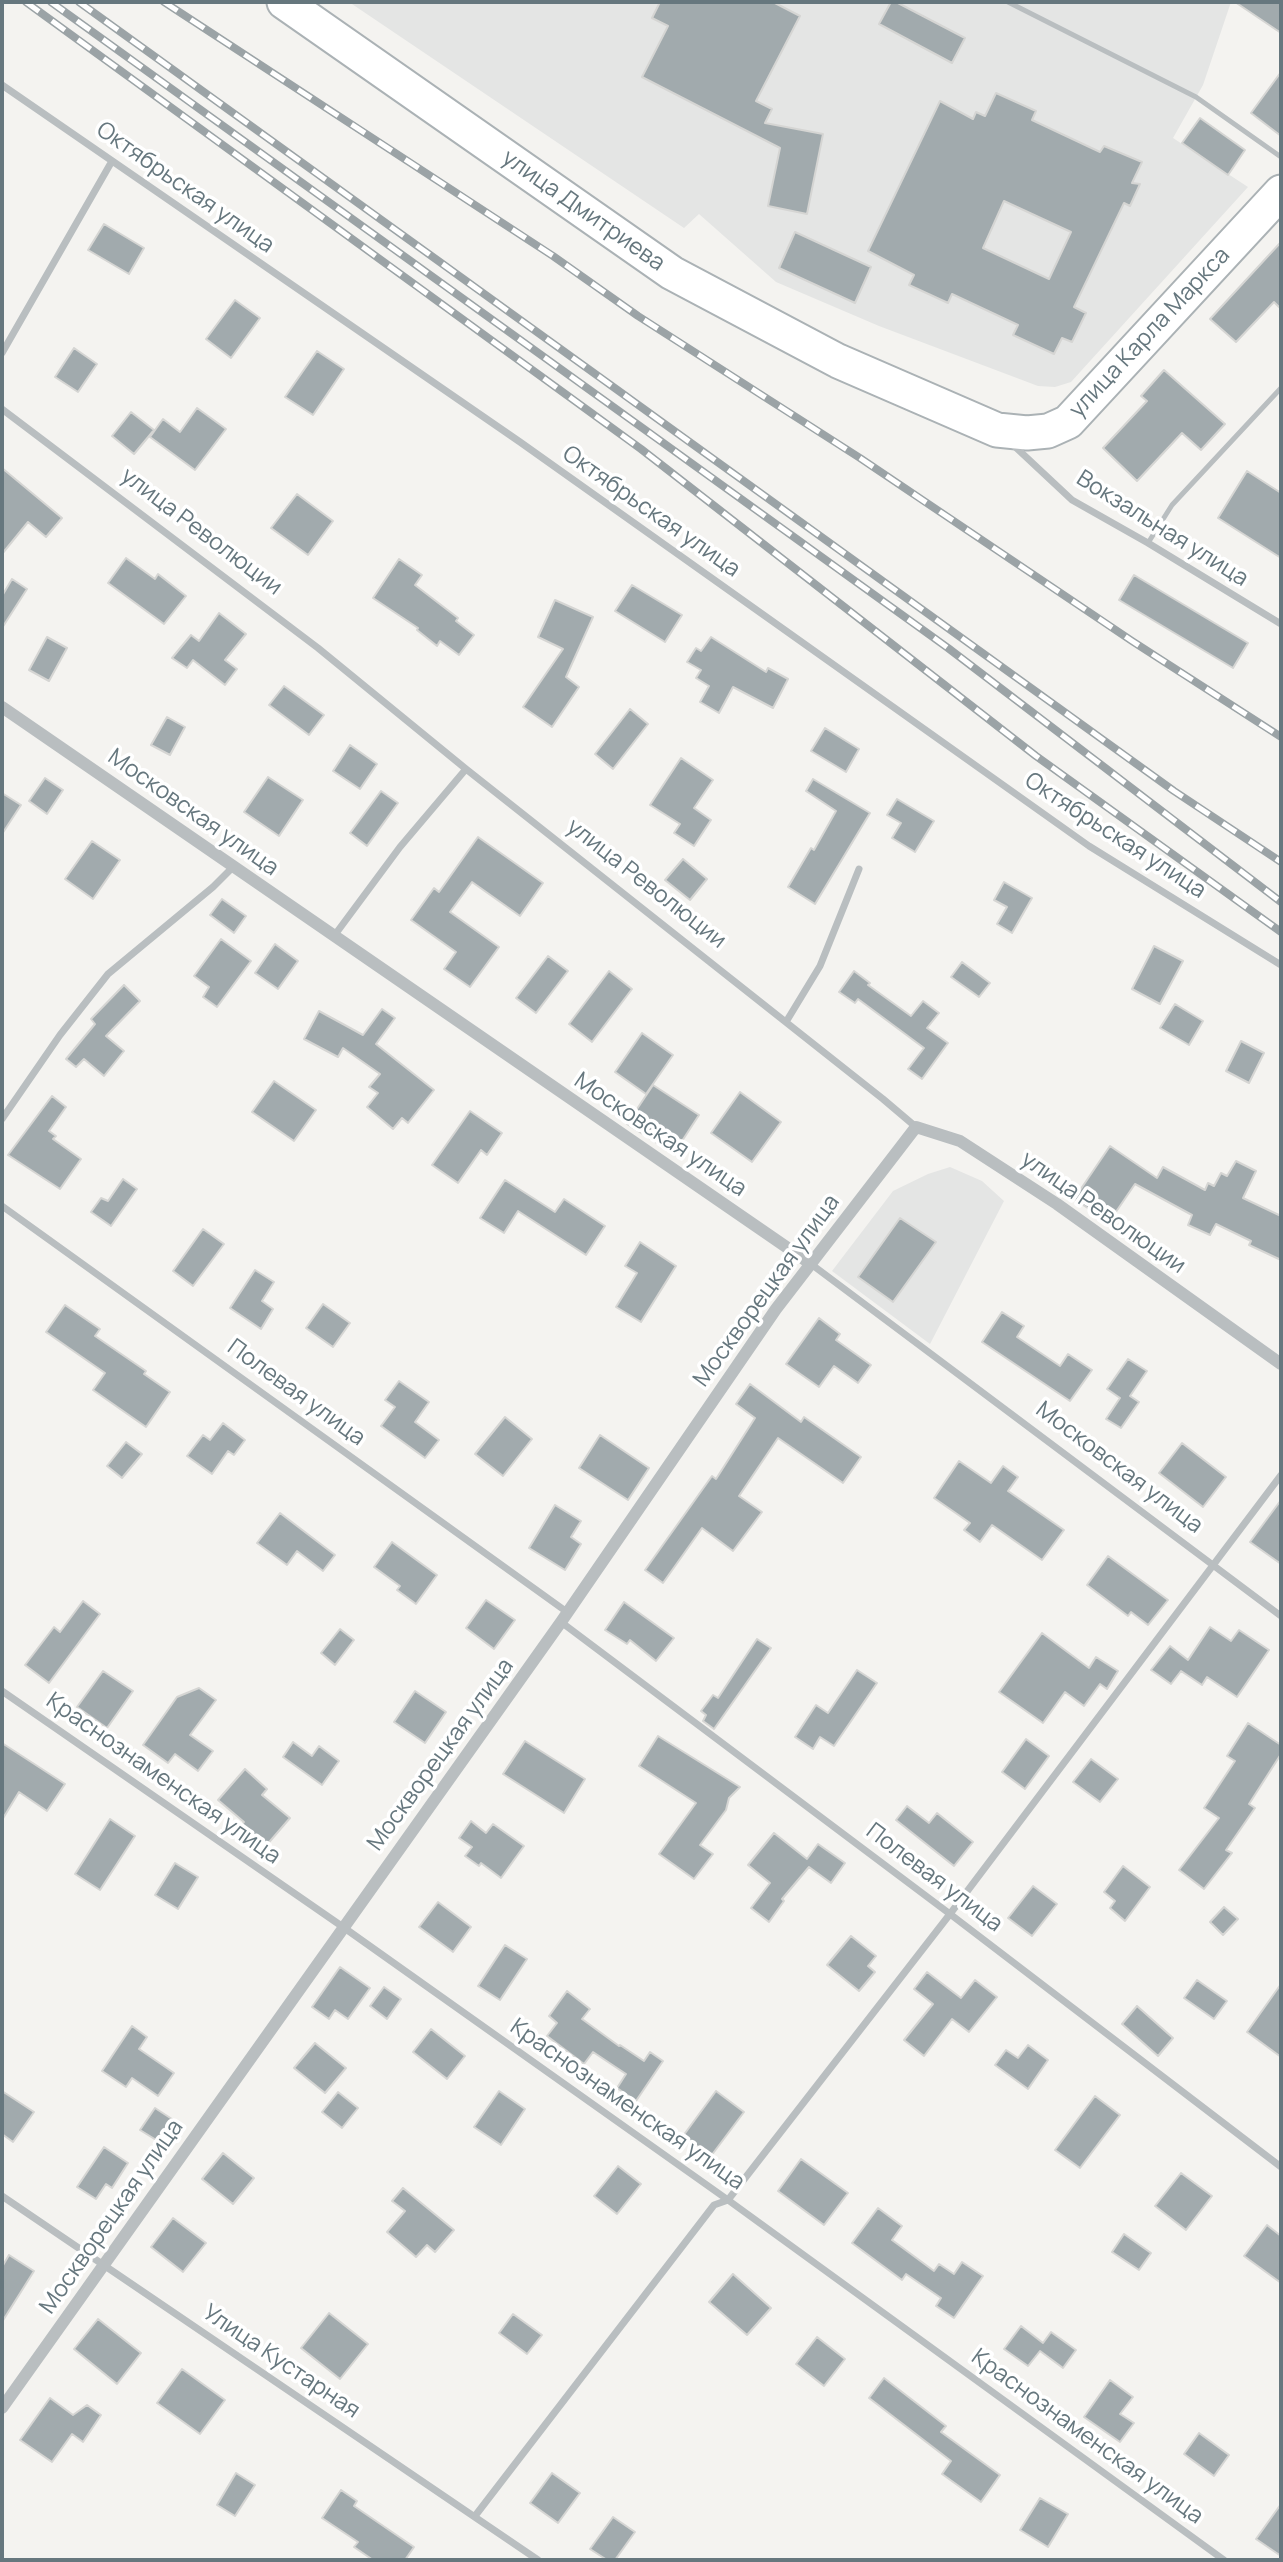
<!DOCTYPE html>
<meta charset="utf-8">
<style>
body{margin:0}
#map{position:relative;width:1283px;height:2562px;overflow:hidden;background:#f4f3f0;font-family:Manrope,sans-serif}
canvas{display:block}
.frame{position:absolute;inset:0;border:4px solid #66777e;pointer-events:none}
</style>
<div id="map">
<canvas width="1283" height="2562"></canvas>
<div class="frame"></div>
</div>
<script>
const ctx = document.querySelector('canvas').getContext('2d');
ctx.lineJoin = 'round';
function paint(path, color) {
  ctx.fillStyle = color;
  ctx.fill(path, 'evenodd');
}
function shape(rows) {
  const path = new Path2D();
  for (const r of rows) {
    path.moveTo(r[0], r[1]);
    for (let i = 2; i < r.length; i += 2) path.lineTo(r[i], r[i + 1]);
  }
  return path;
}
function stroke(path, color, width, dash) {
  ctx.strokeStyle = color;
  ctx.lineWidth = width;
  ctx.lineCap = dash ? 'butt' : 'round';
  ctx.setLineDash(dash || []);
  ctx.stroke(path);
}
function write(font, color, halo, rows, align = 'center') {
  ctx.font = font + ' Manrope,sans-serif';
  ctx.lineWidth = 7;
  ctx.setLineDash([]);
  ctx.textBaseline = 'middle';
  ctx.strokeStyle = halo;
  ctx.fillStyle = color;
  for (const [text, x, y, turn = 0] of rows) {
    ctx.save();
    ctx.translate(x, y);
    ctx.rotate((+turn || 0) * Math.PI / 180);
    ctx.textAlign = isNaN(turn) ? turn : align;
    if (halo) ctx.strokeText(text, 0, 0);
    ctx.fillText(text, 0, 0);
    ctx.restore();
  }
}
paint(shape([
 [349,2,1231,2,1203,85,1173,138,1248,187,1071,382,1055,387,1038,386,879,326,776,282,699,214,684,228],
 [950,1167,982,1181,1004,1201,930,1344,832,1271,893,1191,928,1174]
]), '#e4e5e4');
const building = shape([
 [660,2,773,2,800,16,756,101,772,109,765,123,823,134,807,214,768,206,780,148,642,77,668,26,652,18,660,2],
 [891,2,896,2,965,38,952,63,879,24,891,2],
 [1235,2,1281,2,1281,33,1235,2],
 [1281,72,1281,136,1251,113,1281,72],
 [996,93,1036,111,1032,120,1100,152,1104,146,1142,162,1132,183,1140,184,1130,206,1124,203,1074,307,1086,313,1072,342,1062,338,1054,354,1013,335,1018,325,952,294,948,303,909,285,914,275,868,251,940,101,973,119,976,112,985,116,996,93],
 [1004,201,1071,232,1049,279,983,248,1004,201],
 [1200,118,1245,150,1228,175,1182,143,1200,118],
 [104,224,144,248,129,274,88,250,104,224],
 [795,232,871,267,855,303,779,268,795,232],
 [1281,242,1281,309,1274,302,1236,342,1210,319,1281,242],
 [235,300,260,318,231,358,206,339,235,300],
 [74,348,97,364,78,392,55,377,74,348],
 [317,351,344,369,313,415,285,397,317,351],
 [1164,370,1225,424,1201,450,1182,433,1137,481,1103,448,1147,401,1141,396,1164,370],
 [197,408,226,429,195,470,150,437,163,419,180,432,197,408],
 [131,412,154,430,134,454,112,436,131,412],
 [2,468,62,518,46,537,28,522,2,554,2,468],
 [1247,471,1281,493,1281,558,1218,518,1247,471],
 [297,494,333,521,308,555,271,528,297,494],
 [126,558,155,579,158,574,186,596,164,624,108,583,126,558],
 [399,559,422,575,415,585,458,618,456,621,474,635,459,655,440,641,437,646,417,630,418,628,373,598,399,559],
 [1134,575,1248,643,1233,668,1119,600,1134,575],
 [12,579,27,589,2,628,2,596,12,579],
 [632,585,682,615,665,642,615,611,632,585],
 [555,600,593,617,566,677,579,687,552,727,523,707,563,649,538,637,555,600],
 [219,613,246,634,225,660,237,669,225,685,193,660,187,668,172,658,191,635,199,641,219,613],
 [47,637,67,648,49,681,29,670,47,637],
 [711,637,766,672,768,668,788,679,773,708,733,687,719,713,700,702,709,686,696,678,701,670,687,662,696,648,701,651,711,637],
 [284,686,324,715,309,735,269,705,284,686],
 [630,709,648,724,613,769,595,754,630,709],
 [167,717,185,727,170,755,151,745,167,717],
 [825,728,859,749,846,772,811,751,825,728],
 [350,745,377,764,360,789,333,771,350,745],
 [681,758,713,780,694,808,711,820,694,846,674,833,680,824,650,805,681,758],
 [268,777,303,800,279,836,244,812,268,777],
 [45,778,63,790,47,814,29,801,45,778],
 [813,779,870,813,815,904,788,887,811,848,814,850,836,811,806,791,813,779],
 [381,791,398,803,367,846,350,833,381,791],
 [2,793,21,805,2,834,2,793],
 [897,799,934,821,915,852,892,838,901,823,887,815,897,799],
 [478,837,543,883,520,916,472,882,450,912,499,947,470,987,444,969,456,952,411,920,434,888,439,892,478,837],
 [92,841,120,860,93,899,65,879,92,841],
 [683,859,707,879,690,900,665,880,683,859],
 [1004,882,1032,898,1012,933,997,924,1007,907,994,900,1004,882],
 [222,899,246,916,234,933,210,915,222,899],
 [221,939,251,961,217,1007,203,997,209,987,194,976,221,939],
 [275,944,298,961,278,989,255,973,275,944],
 [1154,946,1183,961,1160,1004,1132,989,1154,946],
 [548,956,568,971,536,1013,516,998,548,956],
 [962,962,990,983,979,997,951,977,962,962],
 [609,971,632,989,592,1042,569,1024,609,971],
 [854,971,870,983,868,985,911,1016,923,1001,939,1013,927,1028,948,1043,922,1079,908,1069,924,1048,858,999,855,1003,839,992,854,971],
 [124,985,140,1001,106,1036,124,1051,104,1076,84,1059,76,1067,66,1059,95,1024,91,1019,124,985],
 [1175,1004,1203,1021,1189,1045,1160,1028,1175,1004],
 [382,1009,395,1018,376,1044,434,1090,408,1123,402,1118,393,1129,367,1107,378,1093,369,1087,380,1074,343,1048,338,1057,304,1039,319,1011,363,1035,382,1009],
 [642,1033,673,1055,646,1094,615,1072,642,1033],
 [1241,1041,1264,1053,1249,1083,1226,1071,1241,1041],
 [274,1081,316,1110,294,1141,252,1112,274,1081],
 [653,1085,699,1115,682,1141,669,1132,660,1145,627,1124,653,1085],
 [740,1092,781,1122,752,1162,711,1133,740,1092],
 [52,1096,66,1107,49,1131,56,1136,53,1139,81,1159,60,1189,8,1155,52,1096],
 [470,1111,502,1133,487,1155,481,1150,458,1183,432,1165,470,1111],
 [1110,1146,1157,1178,1163,1167,1205,1190,1208,1183,1214,1186,1221,1173,1227,1176,1236,1161,1256,1171,1243,1198,1281,1216,1281,1260,1249,1245,1251,1241,1216,1224,1210,1235,1188,1225,1192,1215,1135,1184,1109,1222,1074,1199,1110,1146],
 [123,1179,137,1189,111,1226,91,1212,101,1198,108,1201,123,1179],
 [505,1180,555,1212,564,1199,605,1226,586,1255,518,1211,504,1233,480,1218,505,1180],
 [900,1218,936,1242,893,1302,858,1277,900,1218],
 [203,1229,224,1244,193,1286,173,1271,203,1229],
 [640,1242,676,1266,641,1322,616,1307,637,1273,625,1266,640,1242],
 [255,1270,274,1282,262,1301,273,1309,261,1329,230,1308,255,1270],
 [323,1304,350,1323,333,1347,306,1328,323,1304],
 [65,1305,100,1329,95,1336,146,1371,144,1374,170,1392,146,1427,93,1390,105,1373,46,1332,65,1305],
 [1002,1312,1024,1326,1017,1337,1060,1366,1068,1354,1092,1370,1070,1401,982,1342,1002,1312],
 [819,1318,840,1334,836,1340,871,1365,858,1383,834,1366,819,1387,786,1364,819,1318],
 [1128,1359,1147,1371,1130,1396,1139,1402,1121,1428,1106,1419,1120,1398,1107,1389,1128,1359],
 [399,1381,429,1402,415,1422,439,1440,425,1458,381,1426,395,1407,385,1400,399,1381],
 [750,1384,801,1422,804,1417,861,1457,843,1483,778,1438,739,1496,762,1512,733,1551,702,1528,663,1583,645,1570,712,1476,716,1479,755,1418,736,1404,750,1384],
 [505,1417,532,1439,503,1476,475,1454,505,1417],
 [223,1423,245,1440,234,1455,228,1451,212,1474,187,1456,203,1435,210,1440,223,1423],
 [600,1435,649,1468,628,1500,579,1468,600,1435],
 [126,1442,142,1454,122,1478,107,1466,126,1442],
 [1182,1443,1226,1477,1203,1507,1159,1473,1182,1443],
 [959,1461,991,1483,1003,1466,1018,1477,1008,1491,1064,1530,1042,1560,992,1525,980,1542,964,1530,970,1523,934,1498,959,1461],
 [1281,1500,1281,1564,1250,1542,1281,1500],
 [555,1505,581,1521,571,1537,581,1544,565,1570,529,1548,555,1505],
 [280,1513,335,1555,323,1571,297,1551,287,1565,257,1543,280,1513],
 [392,1542,437,1575,416,1604,397,1590,400,1586,374,1567,392,1542],
 [1108,1556,1168,1600,1148,1625,1131,1612,1128,1616,1087,1585,1108,1556],
 [486,1600,515,1620,494,1649,466,1628,486,1600],
 [83,1601,100,1614,49,1683,25,1665,54,1627,60,1632,83,1601],
 [624,1602,674,1638,656,1661,630,1640,627,1644,605,1630,624,1602],
 [1210,1627,1231,1641,1239,1630,1269,1650,1237,1697,1207,1677,1202,1685,1181,1671,1171,1684,1151,1670,1170,1646,1188,1660,1210,1627],
 [340,1629,354,1640,335,1665,321,1653,340,1629],
 [1042,1633,1089,1668,1096,1657,1118,1671,1107,1689,1100,1684,1084,1706,1065,1692,1043,1723,999,1692,1042,1633],
 [757,1639,771,1648,714,1729,703,1721,706,1715,701,1711,713,1695,718,1698,757,1639],
 [857,1670,877,1683,834,1746,820,1737,813,1749,795,1737,816,1705,828,1713,857,1670],
 [103,1671,133,1691,107,1728,77,1707,103,1671],
 [199,1688,216,1700,190,1735,213,1751,198,1771,175,1754,168,1763,143,1745,177,1697,199,1688],
 [415,1691,446,1712,425,1743,394,1722,415,1691],
 [1248,1723,1281,1745,1281,1754,1249,1804,1255,1808,1226,1850,1232,1853,1204,1889,1179,1870,1219,1818,1204,1808,1235,1761,1227,1756,1248,1723],
 [658,1736,740,1787,729,1798,726,1810,700,1845,713,1854,694,1879,659,1854,696,1803,639,1766,658,1736],
 [1026,1739,1049,1756,1025,1789,1002,1772,1026,1739],
 [525,1741,585,1779,564,1813,503,1774,525,1741],
 [293,1742,312,1756,319,1746,339,1761,322,1785,283,1757,293,1742],
 [2,1743,65,1784,47,1811,19,1792,2,1820,2,1743],
 [1091,1759,1118,1779,1100,1802,1073,1782,1091,1759],
 [245,1769,267,1789,262,1795,290,1818,265,1847,240,1827,244,1822,218,1800,245,1769],
 [907,1806,929,1823,937,1813,973,1842,954,1866,896,1820,907,1806],
 [110,1819,135,1836,100,1890,75,1874,110,1819],
 [471,1821,486,1833,493,1824,524,1846,501,1878,481,1863,479,1866,465,1856,472,1847,459,1838,471,1821],
 [774,1833,807,1859,818,1844,845,1863,831,1883,809,1867,782,1899,784,1901,769,1922,751,1908,770,1883,748,1865,774,1833],
 [175,1863,198,1877,178,1909,155,1895,175,1863],
 [1123,1866,1150,1887,1125,1921,1110,1908,1115,1901,1104,1892,1123,1866],
 [1033,1886,1057,1904,1032,1936,1008,1918,1033,1886],
 [438,1902,471,1927,453,1952,419,1927,438,1902],
 [1224,1907,1238,1919,1223,1935,1210,1922,1224,1907],
 [851,1936,876,1956,868,1966,875,1972,859,1991,827,1965,851,1936],
 [505,1945,527,1959,500,2000,478,1986,505,1945],
 [340,1967,370,1988,348,2019,335,2010,329,2019,312,2007,340,1967],
 [927,1972,961,1998,975,1980,997,1997,969,2032,952,2019,924,2056,904,2040,933,2004,914,1989,927,1972],
 [1197,1980,1227,2001,1214,2019,1184,1998,1197,1980],
 [1281,1984,1281,2057,1247,2032,1281,1984],
 [384,1987,401,1999,387,2019,370,2006,384,1987],
 [567,1991,590,2009,582,2019,619,2046,620,2045,644,2061,650,2052,663,2061,636,2101,617,2088,626,2074,593,2052,584,2064,547,2036,557,2023,549,2016,567,1991],
 [1137,2006,1173,2038,1158,2056,1122,2024,1137,2006],
 [132,2026,147,2037,139,2049,174,2073,158,2096,132,2078,126,2087,102,2071,132,2026],
 [431,2029,465,2056,447,2079,413,2052,431,2029],
 [315,2043,346,2068,325,2093,294,2068,315,2043],
 [1028,2045,1048,2060,1028,2089,995,2065,1006,2050,1018,2058,1028,2045],
 [2,2091,34,2112,13,2142,2,2134,2,2091],
 [499,2091,525,2109,501,2145,474,2127,499,2091],
 [716,2091,744,2112,711,2156,683,2136,716,2091],
 [338,2092,358,2108,342,2128,322,2112,338,2092],
 [1095,2096,1120,2115,1080,2168,1055,2150,1095,2096],
 [155,2108,175,2121,161,2143,140,2130,155,2108],
 [104,2147,128,2163,112,2188,106,2184,96,2199,77,2187,104,2147],
 [223,2153,254,2178,233,2204,202,2179,223,2153],
 [801,2159,848,2193,824,2225,778,2191,801,2159],
 [618,2166,641,2184,617,2214,594,2196,618,2166],
 [1181,2173,1212,2196,1186,2230,1155,2206,1181,2173],
 [403,2188,454,2230,435,2252,427,2245,416,2257,387,2232,405,2211,392,2201,403,2188],
 [878,2208,902,2226,892,2240,934,2271,939,2264,954,2274,962,2262,983,2276,954,2318,936,2306,941,2298,906,2274,902,2280,852,2243,878,2208],
 [173,2218,206,2243,183,2272,151,2247,173,2218],
 [1267,2225,1281,2236,1281,2283,1244,2256,1267,2225],
 [1124,2234,1151,2253,1139,2270,1112,2252,1124,2234],
 [9,2255,34,2271,2,2322,2,2267,9,2255],
 [733,2274,771,2308,747,2335,709,2302,733,2274],
 [329,2313,368,2344,340,2379,301,2348,329,2313],
 [513,2314,542,2335,527,2354,499,2333,513,2314],
 [98,2319,141,2353,117,2384,74,2349,98,2319],
 [1021,2326,1043,2343,1051,2332,1076,2350,1063,2368,1040,2351,1028,2366,1004,2349,1021,2326],
 [817,2337,845,2359,824,2386,796,2364,817,2337],
 [182,2369,225,2400,200,2434,157,2403,182,2369],
 [884,2378,946,2426,941,2432,1000,2475,981,2502,942,2474,951,2461,869,2398,884,2378],
 [1110,2380,1133,2397,1120,2414,1134,2423,1120,2442,1084,2417,1110,2380],
 [50,2398,73,2415,87,2405,101,2415,83,2442,72,2434,52,2462,20,2440,50,2398],
 [1199,2433,1229,2455,1214,2476,1184,2454,1199,2433],
 [236,2473,255,2485,235,2516,217,2505,236,2473],
 [552,2473,580,2493,558,2523,530,2503,552,2473],
 [341,2490,357,2501,354,2506,414,2547,405,2560,373,2560,354,2547,358,2542,322,2518,341,2490],
 [1040,2498,1068,2514,1048,2547,1020,2530,1040,2498],
 [1281,2504,1281,2556,1256,2539,1281,2504],
 [613,2517,635,2532,615,2560,607,2560,590,2549,613,2517]
]);
paint(building, '#a1aaad');
stroke(building, '#d5d5d3', 2);
const secondary = shape([
 [284,2,672,273,838,361,997,430,1027,433,1048,431,1068,422,1281,192]
]);
stroke(secondary, '#abb2b5', 37);
stroke(shape([
 [1008,2,1196,97,1281,157],
 [1148,543,1172,505,1281,388]
]), '#b9bec0', 5);
stroke(shape([
 [2,85,520,442,1089,846,1281,965],
 [2,353,112,161],
 [2,409,318,648,466,769,883,1099,916,1127],
 [1010,442,1072,500,1148,543,1281,624],
 [334,936,400,847,466,769],
 [786,1022,820,966,859,869],
 [2,1119,60,1035,108,974,213,887,234,866],
 [2,1206,567,1612],
 [811,1264,1281,1616],
 [561,1622,950,1914,1281,2167],
 [2,1691,343,1927,728,2200,1224,2560],
 [2,2196,538,2560],
 [475,2516,714,2205,728,2200,950,1914,1281,1475]
]), '#b9bec0', 7);
stroke(shape([
 [2,707,811,1264],
 [2,2408,561,1622,776,1309,916,1127,960,1141,1057,1204,1281,1364]
]), '#b9bec0', 12);
stroke(secondary, '#fff', 33);
const rail = shape([
 [26,2,641,449,1036,756,1281,932],
 [51,2,948,648,1281,902],
 [79,2,1174,791,1281,862],
 [164,2,553,256,638,316,860,458,1132,641,1281,737]
]);
stroke(rail, '#9ba3a6', 8);
stroke(rail, '#fff', 5, [16]);
write('23px', '#66777e', '#fff', [
 ["Октябрьская улица",185,188,35],
 ["улица Дмитриева",583,211,35],
 ["улица Карла Маркса",1150,333,-47],
 ["Октябрьская улица",651,512,35],
 ["Вокзальная улица",1162,529,32],
 ["улица Революции",201,532,37],
 ["Московская улица",193,813,35],
 ["Октябрьская улица",1115,836,33],
 ["улица Революции",646,884,38],
 ["Московская улица",660,1135,34],
 ["улица Революции",1103,1213,35],
 ["Москворецкая улица",767,1291,-54],
 ["Полевая улица",296,1393,36],
 ["Московская улица",1119,1468,37],
 ["Москворецкая улица",441,1755,-54],
 ["Краснознаменская улица",163,1779,35],
 ["Полевая улица",934,1878,37],
 ["Краснознаменская улица",627,2105,35],
 ["Москворецкая улица",112,2217,-55],
 ["Улица Кустарная",281,2362,34],
 ["Краснознаменская улица",1087,2437,36]
]);
</script>
